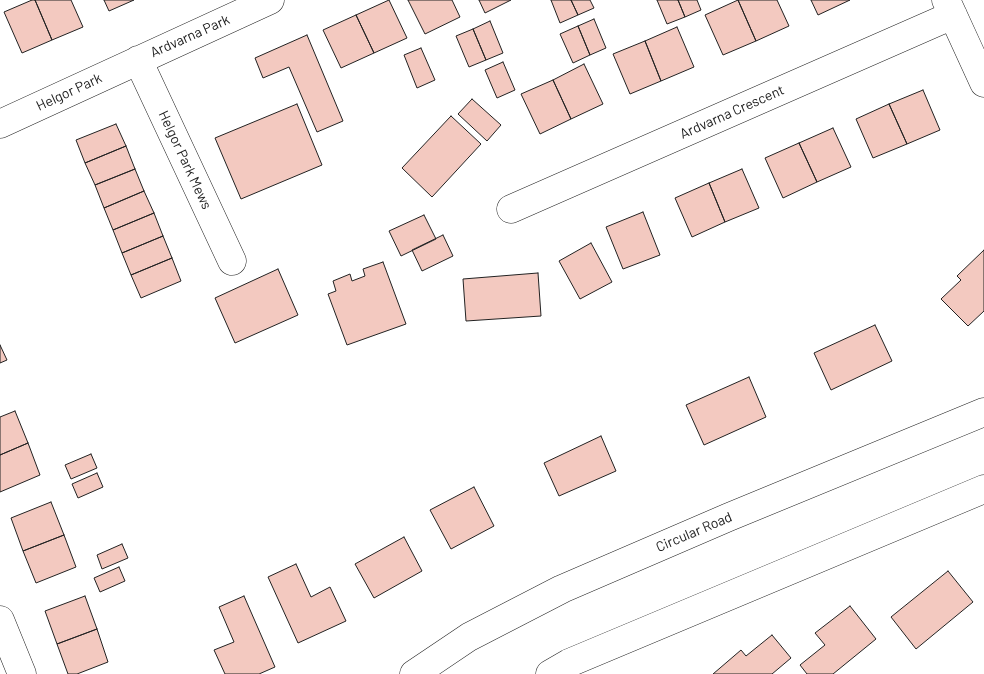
<!DOCTYPE html>
<style>
body{margin:0}
canvas{display:block;background:#fff}
</style>
<canvas width="984" height="674"></canvas>
<script>
const ctx = document.querySelector('canvas').getContext('2d');
ctx.lineJoin = 'round';
function paint(path, color) {
  ctx.fillStyle = color;
  ctx.fill(path, 'evenodd');
}
function shape(rows) {
  const path = new Path2D();
  for (const r of rows) {
    path.moveTo(r[0], r[1]);
    for (let i = 2; i < r.length; i += 2) path.lineTo(r[i], r[i + 1]);
  }
  return path;
}
function stroke(path, color, width, dash) {
  ctx.strokeStyle = color;
  ctx.lineWidth = width;
  ctx.lineCap = dash ? 'butt' : 'round';
  ctx.setLineDash(dash || []);
  ctx.stroke(path);
}
function write(font, color, halo, rows, align = 'center') {
  ctx.font = font + ' Barlow,sans-serif';
  ctx.lineWidth = 4;
  ctx.setLineDash([]);
  ctx.textBaseline = 'middle';
  ctx.strokeStyle = halo;
  ctx.fillStyle = color;
  for (const [text, x, y, turn = 0] of rows) {
    ctx.save();
    ctx.translate(x, y);
    ctx.rotate((+turn || 0) * Math.PI / 180);
    ctx.textAlign = isNaN(turn) ? turn : align;
    if (halo) ctx.strokeText(text, 0, 0);
    ctx.fillText(text, 0, 0);
    ctx.restore();
  }
}
const building = shape([
 [32,0,35,0,52,40,22,53,4,12,32,0],
 [35,0,71,0,83,27,52,40,35,0],
 [104,0,134,0,109,11,104,0],
 [389,0,407,38,374,53,356,15,389,0],
 [408,0,452,0,460,17,425,34,408,0],
 [479,0,511,0,485,13,479,0],
 [551,0,571,0,578,15,560,23,551,0],
 [571,0,590,0,594,8,578,15,571,0],
 [657,0,678,0,685,17,667,24,657,0],
 [678,0,697,0,701,10,685,17,678,0],
 [738,0,756,41,723,55,705,15,738,0],
 [738,0,777,0,789,26,756,41,738,0],
 [811,0,850,0,818,15,811,0],
 [356,15,374,53,341,68,323,30,356,15],
 [594,19,606,48,590,55,578,26,594,19],
 [490,21,503,53,486,60,473,29,490,21],
 [578,26,590,55,573,63,560,34,578,26],
 [677,27,694,67,661,81,645,41,677,27],
 [473,29,486,60,469,67,456,36,473,29],
 [307,35,343,121,317,132,289,67,263,78,255,58,307,35],
 [645,41,661,81,630,94,613,54,645,41],
 [421,48,435,80,417,88,404,55,421,48],
 [503,62,515,90,497,98,485,70,503,62],
 [584,64,603,104,571,119,553,80,584,64],
 [553,80,571,119,540,134,521,94,553,80],
 [923,90,940,130,907,144,889,104,923,90],
 [472,99,501,125,487,141,458,114,472,99],
 [297,104,322,165,241,199,215,138,297,104],
 [889,104,907,144,873,158,856,119,889,104],
 [451,116,481,144,432,197,402,168,451,116],
 [116,124,126,146,85,163,76,140,116,124],
 [833,128,851,167,817,182,799,143,833,128],
 [799,143,817,182,783,198,765,158,799,143],
 [126,146,135,169,95,185,85,163,126,146],
 [135,169,144,191,104,208,95,185,135,169],
 [742,169,759,208,725,222,709,183,742,169],
 [709,183,725,222,692,237,675,198,709,183],
 [144,191,154,213,113,230,104,208,144,191],
 [643,212,660,255,623,269,606,227,643,212],
 [154,213,163,236,122,253,113,230,154,213],
 [424,215,436,239,401,256,389,231,424,215],
 [443,235,453,256,422,271,412,250,443,235],
 [163,236,172,258,131,275,122,253,163,236],
 [591,243,612,282,580,299,559,261,591,243],
 [984,250,984,311,968,326,941,299,961,280,957,276,984,250],
 [172,258,181,281,141,298,131,275,172,258],
 [383,262,406,324,347,345,328,294,336,291,333,281,350,274,352,281,365,276,363,269,383,262],
 [278,269,298,315,235,343,215,298,278,269],
 [538,273,541,316,466,321,463,279,538,273],
 [875,325,892,361,831,390,814,353,875,325],
 [0,345,7,360,0,363,0,345],
 [749,377,766,417,704,445,686,405,749,377],
 [15,411,28,443,0,455,0,417,15,411],
 [601,436,616,471,559,496,544,463,601,436],
 [28,443,40,475,0,492,0,455,28,443],
 [91,454,97,468,71,479,65,465,91,454],
 [97,473,103,487,78,498,72,484,97,473],
 [474,487,494,526,451,549,430,510,474,487],
 [51,502,64,535,23,551,11,518,51,502],
 [64,535,76,567,36,583,23,551,64,535],
 [404,537,422,571,374,598,355,564,404,537],
 [122,544,128,558,102,569,97,555,122,544],
 [296,564,311,597,330,587,346,621,298,643,268,577,296,564],
 [119,567,125,581,100,592,94,578,119,567],
 [948,571,973,602,916,649,891,617,948,571],
 [85,596,97,629,57,644,45,611,85,596],
 [244,596,275,667,259,674,225,674,214,650,234,642,219,607,244,596],
 [850,606,876,639,833,674,807,674,800,665,825,645,815,633,850,606],
 [97,629,108,662,77,674,68,674,57,644,97,629],
 [772,635,791,658,772,674,713,674,741,650,746,656,772,635]
]);
paint(building, '#f3c9c0');
stroke(building, '#222', 1);
const street = shape([
 [946,0,984,83],
 [138,60,232,261],
 [0,124,270,0],
 [511,209,953,15],
 [0,620,22,674],
 [414,674,469,637,562,589,729,517,984,412],
 [550,674,569,663,984,489]
]);
stroke(street, '#222', 29);
stroke(street, '#fff', 28);
write('14px', '#222', '#fff', [
 ["Ardvarna Park",190,36,-24],
 ["Helgor Park",69,92,-25],
 ["Ardvarna Crescent",732,112,-24],
 ["Helgor Park Mews",185,160,65],
 ["Circular Road",694,532,-23]
]);
</script>
